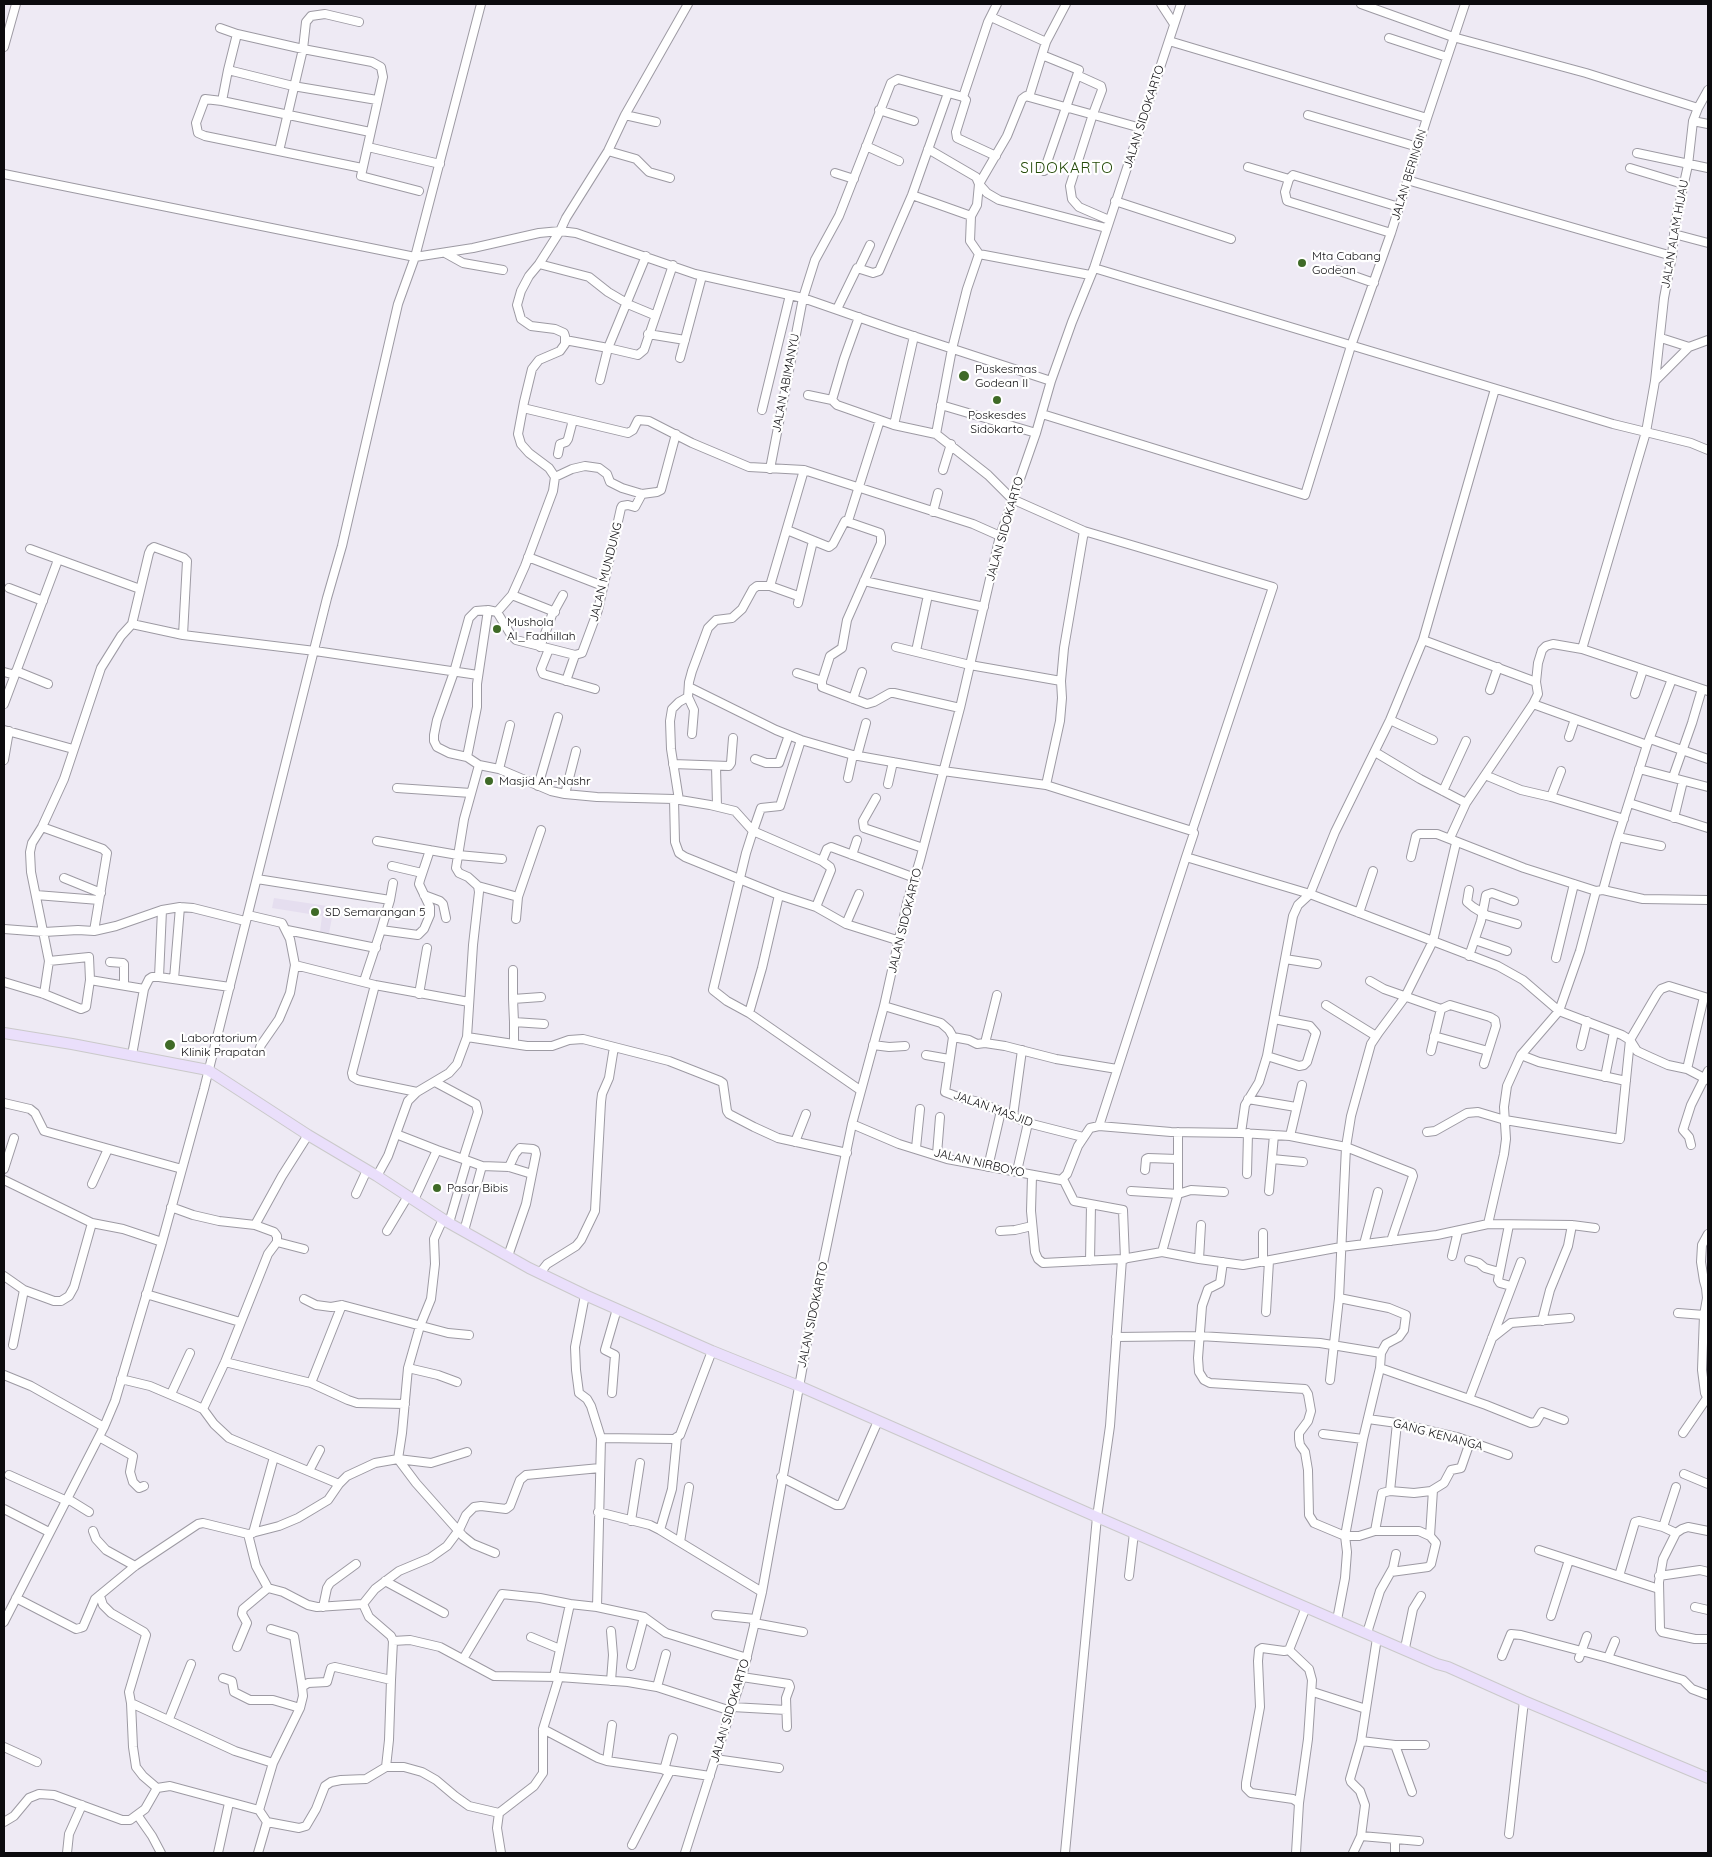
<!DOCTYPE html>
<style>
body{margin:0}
#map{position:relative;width:1712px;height:1857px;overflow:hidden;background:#eeeaf4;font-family:Quicksand,sans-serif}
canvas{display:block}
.frame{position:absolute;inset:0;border:5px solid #0c0b0e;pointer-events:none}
</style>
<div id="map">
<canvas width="1712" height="1857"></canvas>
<div class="frame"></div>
</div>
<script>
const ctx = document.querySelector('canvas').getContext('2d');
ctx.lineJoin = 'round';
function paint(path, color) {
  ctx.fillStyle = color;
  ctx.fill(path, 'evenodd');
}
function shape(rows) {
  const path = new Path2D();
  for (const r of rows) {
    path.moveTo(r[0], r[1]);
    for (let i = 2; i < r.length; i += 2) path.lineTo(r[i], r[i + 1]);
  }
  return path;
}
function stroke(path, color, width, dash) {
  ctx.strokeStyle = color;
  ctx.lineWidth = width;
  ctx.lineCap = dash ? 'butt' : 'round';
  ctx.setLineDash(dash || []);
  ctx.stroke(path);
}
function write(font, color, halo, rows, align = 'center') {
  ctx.font = font + ' Quicksand,sans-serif';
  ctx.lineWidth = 4.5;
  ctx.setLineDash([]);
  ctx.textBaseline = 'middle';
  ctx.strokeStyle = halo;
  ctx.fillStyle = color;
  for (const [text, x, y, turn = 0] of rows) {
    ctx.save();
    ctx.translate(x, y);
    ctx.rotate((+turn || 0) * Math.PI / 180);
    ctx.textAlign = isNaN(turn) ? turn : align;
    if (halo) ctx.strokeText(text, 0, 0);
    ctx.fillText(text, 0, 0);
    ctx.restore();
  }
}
paint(shape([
 [274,898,334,907,329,933,320,932,322,916,272,908]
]), '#e5deef');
const minor = shape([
 [1161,4,1174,24],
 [1361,4,1453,37,1586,73,1698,108],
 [991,17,1046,42,1029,97],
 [220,28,237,34],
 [1389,38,1447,57],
 [1169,41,1427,118],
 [1046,42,1066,4],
 [4,47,16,4],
 [1042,55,1079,70,1044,171],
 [228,70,237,34,303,49,372,62,381,67,383,77,361,176,419,191],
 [1079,76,1101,86,1102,90,1093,114,1070,186,1072,199,1079,207,1109,220],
 [963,97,988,22,997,4],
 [222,101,228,70,293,86,377,100],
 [879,110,914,121],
 [625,115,656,122],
 [1308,115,1418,147],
 [1693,121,1708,124],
 [866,146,899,161],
 [368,147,440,164],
 [928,149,976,177,979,184,987,193,999,200,1106,228],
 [279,151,303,49,306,22,311,16,325,14,359,22],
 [608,151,636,159,649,172,670,178],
 [1637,153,1708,168],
 [1248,167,1289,179],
 [362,168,205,136,198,133,196,123,205,99,222,101,370,132],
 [1630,168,1683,184],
 [835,173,854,179],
 [4,174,415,257,473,248,539,233,560,231,576,233,695,274,803,298,895,330,1051,381],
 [1407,180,1672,256],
 [912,195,971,216],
 [1115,201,1231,239],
 [1391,233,1287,201,1285,192,1289,179,1293,175,1399,207],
 [1674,234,1708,243],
 [445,253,463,263,503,270],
 [979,254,1090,275],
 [539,264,589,277,608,292,630,305,654,315],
 [859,268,870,245],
 [1094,268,1613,424,1691,443,1708,450],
 [1337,270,1374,283],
 [837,309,857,268,873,273,879,271,912,195,948,93],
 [648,334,685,340],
 [1661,338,1689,347],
 [565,340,608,348,646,256],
 [680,358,702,276],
 [600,380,608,348,638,355,644,350,673,265],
 [1655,381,1664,298,1672,256,1675,224,1688,165,1693,121,1698,108,1708,90],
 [808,395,832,400,837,405,894,425,936,434,988,475,1012,499,1084,531,1273,587,1192,831,1194,833,1186,857,1099,1126],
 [832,400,844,359,859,317],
 [941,405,1036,433],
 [523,408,628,433,633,430,638,420,649,421,692,443,749,467,804,470],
 [762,410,790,295],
 [1042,414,1305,495,1351,346,1391,233,1427,118,1465,4],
 [894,425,914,336],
 [936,434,952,349,967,289,979,254,970,241,971,216,977,205,979,184,1007,136,1022,99,1026,96,1029,97,1141,128],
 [558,454,560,444,566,442,568,439,573,420],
 [770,469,803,298,815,260,839,216,891,83,898,79,963,97,966,100,956,132,957,138,996,156],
 [943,470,951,444],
 [555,477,572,469,585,466,599,468,607,474,610,482,622,488,642,494,657,492,661,490,676,434],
 [933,512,938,493],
 [848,521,880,420],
 [787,530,829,547,833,544,845,521,880,533,881,537,881,543,847,620,842,648,830,656,822,681,822,687,867,704,874,702,890,693,894,693,960,708],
 [30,549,140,589],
 [528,557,603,586],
 [864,581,984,607],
 [770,586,804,470,973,524,1000,536],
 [9,588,43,601],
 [512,595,555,612],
 [798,603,813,541],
 [497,612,511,635,516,640,575,655,582,653,598,610,621,508,622,506,628,505,635,507,642,494],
 [132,624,183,635],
 [1423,640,1536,682,1538,663,1542,650,1546,646,1553,644,1582,649,1646,432,1655,381,1689,347,1708,340],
 [540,647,552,615,563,595],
 [896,647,970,665,1061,681],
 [549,649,541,669,543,674,595,689],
 [1582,649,1708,691],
 [916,651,928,595],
 [16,671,48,684],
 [4,672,15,675],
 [797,673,822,681],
 [566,681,575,655],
 [689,687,776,730,801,740,853,755,943,771,1046,785,1192,831],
 [1490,690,1498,667],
 [1635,694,1643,670],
 [688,697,694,710,692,734],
 [853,699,862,672],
 [4,704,58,560],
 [1533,704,1647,745],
 [1390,720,1433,740],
 [4,730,73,749],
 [1569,737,1575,719],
 [1650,739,1708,759],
 [801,740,780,806,761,808,753,831,746,853,713,990,727,1001,749,1013,860,1090],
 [1375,752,1420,779,1466,803],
 [857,756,866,723],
 [467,757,477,707,477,684,488,610],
 [755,759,766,763,779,763,789,735],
 [4,760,9,731],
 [673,764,729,766,731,763,733,738],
 [479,765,499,769,551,791,565,794,597,797,674,799,710,805,735,811,753,831,822,861,830,867,831,870,816,907],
 [716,766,717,806],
 [499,769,510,725],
 [1639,769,1708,787],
 [1485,775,1521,790,1551,797,1624,819],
 [1673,777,1692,723,1702,689],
 [848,778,853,755],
 [888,784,893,762],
 [1046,785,1060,721,1062,698,1061,681,1064,648,1084,531],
 [538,786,558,717],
 [397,788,471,793],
 [1443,791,1466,741],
 [565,794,576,751],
 [1551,797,1561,771],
 [876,798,863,821,864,828,923,848],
 [674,799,675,842,679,853,685,857,779,895,816,907,846,924,900,941],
 [679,800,671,749,670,721,672,709,679,702,688,697,689,682,692,671,708,628,716,620,732,618,742,609,753,589,757,586,770,586,798,596],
 [1629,803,1708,828],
 [1674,818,1683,781],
 [42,827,103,849,107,853,94,931],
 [1618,837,1661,846],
 [1450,838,1466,803,1533,704,1538,694,1536,682],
 [377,841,458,855,502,859],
 [852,855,857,840],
 [1186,857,1310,894,1498,966,1523,980,1559,1011,1622,1035,1630,1040,1637,1051,1650,1057,1668,1065,1687,1069,1708,1080],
 [1411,857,1416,836,1419,834,1437,834,1524,868,1596,891,1603,890,1643,899,1708,900],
 [822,861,827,849,831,847,915,878],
 [392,866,422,873],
 [64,878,101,893],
 [257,879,390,900,381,930],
 [478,886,518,897],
 [1469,890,1467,902,1473,907,1486,915,1517,924],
 [1603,890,1616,843,1647,745,1672,679],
 [1596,891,1580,951,1559,1011,1521,1055,1539,1062,1626,1081],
 [36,895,99,900],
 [424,895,440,901,443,904,446,918],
 [390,900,393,883],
 [1359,913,1373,871],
 [248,915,282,923,290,939,295,965,375,985,469,1002],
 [516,919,518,897,541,830],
 [846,924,859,894],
 [4,929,44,932,78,930,94,931,116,926,162,910,180,907,193,908,245,921],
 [287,930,376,948],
 [1475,940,1507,951],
 [1469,956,1481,921,1486,895,1492,893,1514,901],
 [1556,958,1574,884],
 [1285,959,1317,964],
 [110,962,123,963,124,964,124,985],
 [513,970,513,999],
 [159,977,162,910],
 [174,979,180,907],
 [90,980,144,989,149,979,152,977,159,977,230,987],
 [364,981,381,930,418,935,424,929,430,915,430,907,419,884,420,880,430,850],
 [1370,981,1384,989,1441,1009,1431,1051],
 [4,982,44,994,81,1009,86,1007,90,980,89,957,49,961],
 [375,985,352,1073,353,1077,358,1080,417,1092],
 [44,994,49,961,31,872,30,852,32,843,42,827,64,779,101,668,121,636,132,624,149,553,151,549,154,547,184,558,187,561,183,635,315,651,478,675],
 [419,994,427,948],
 [1326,1005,1376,1036],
 [884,1006,941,1023,949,1030,953,1037,945,1092,958,1097,979,1102,1028,1123,1083,1137],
 [1441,1009,1450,1005,1490,1017,1495,1020,1496,1026,1484,1064],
 [749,1013,762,968,779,895],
 [514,1022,513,999,541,997],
 [1434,1036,1488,1051],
 [467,1037,527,1046,552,1046,569,1040,583,1039,669,1061,720,1081,723,1083,727,1111,729,1114,754,1127,778,1138,847,1153],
 [953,1037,969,1040,977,1044,985,1043,1005,1046,1056,1059,1117,1069],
 [985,1043,997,995],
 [514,1044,514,1022,544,1024],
 [873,1045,889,1047,905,1046],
 [1581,1046,1587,1021],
 [258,1053,261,1045,279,1019,290,993,295,965],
 [132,1055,144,989],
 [926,1055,949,1059],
 [1267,1056,1299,1066,1304,1065,1307,1062,1316,1033,1310,1026,1274,1019],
 [1687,1069,1704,997],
 [1605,1077,1614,1032],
 [1248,1099,1296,1107],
 [4,1103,30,1109,35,1113,44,1131,182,1169],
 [1013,1116,1022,1050],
 [852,1124,899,1144,947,1159,1061,1180,1067,1174,1078,1146,1090,1128,1099,1126,1171,1132,1241,1133,1245,1105,1259,1082,1267,1056,1293,916,1298,905,1310,894,1335,832,1390,720,1423,640,1495,389],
 [1427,1132,1435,1131,1467,1113,1478,1112,1505,1120,1620,1139,1630,1040,1657,994,1661,989,1669,986,1708,998],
 [1241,1133,1290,1136,1346,1147,1412,1173,1413,1176,1391,1241],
 [396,1134,437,1150],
 [1290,1136,1302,1085],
 [795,1142,806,1114],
 [1691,1145,1689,1137,1683,1130,1691,1105,1708,1071],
 [916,1148,920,1109],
 [937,1154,940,1117],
 [463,1159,482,1166,509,1167,532,1174],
 [1272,1159,1303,1162],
 [988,1167,1001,1111],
 [4,1169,14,1138],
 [1145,1170,1146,1159,1148,1158,1177,1159],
 [1017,1171,1028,1123],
 [1247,1174,1248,1133],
 [377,1176,388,1156,408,1101,417,1092,449,1073,457,1064,467,1037,473,945,479,892,478,886,468,877,459,873,456,868,464,819,479,765,467,757,449,753,437,747,434,741,434,735,437,720,454,672,469,618,476,611,488,610,497,612,512,595,525,566,553,491,555,477,549,468,529,453,521,444,518,434,524,402,532,369,539,360,560,351,565,344,565,336,564,333,555,329,531,326,521,319,517,305,521,291,529,276,539,264,560,231,566,218,608,151,625,115,688,4],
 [1032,1176,1031,1211,1035,1252,1038,1259,1043,1263,1122,1259,1162,1252,1199,1259,1243,1265,1341,1247,1437,1235,1488,1224,1504,1154,1506,1139,1504,1107,1507,1086,1521,1055],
 [1063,1179,1074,1201,1123,1210,1125,1259],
 [4,1180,92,1223,123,1229,162,1242],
 [92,1184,108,1149],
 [1131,1191,1178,1194,1191,1190,1224,1192],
 [1269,1191,1274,1135],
 [356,1194,367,1170],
 [414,1200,437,1150,463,1159,478,1112,476,1104,435,1082],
 [171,1207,193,1215,219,1221,255,1225,274,1232,277,1236,277,1242,268,1254,225,1362,203,1409],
 [449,1223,467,1161],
 [1488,1224,1572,1225,1595,1228],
 [255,1225,282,1176,308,1135],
 [1509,1225,1498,1280,1500,1283,1511,1286],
 [387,1231,408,1196],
 [464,1231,482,1166],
 [1000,1231,1015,1230,1032,1226],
 [277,1242,304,1249],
 [1364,1244,1378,1192],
 [1162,1252,1178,1194,1178,1132],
 [508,1256,526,1204,536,1154,535,1150,533,1149,520,1148,515,1154,509,1167],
 [1452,1256,1458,1231],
 [1199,1259,1201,1225],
 [1469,1260,1479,1263,1485,1268,1499,1272],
 [1090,1261,1091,1205],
 [1223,1262,1220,1283,1208,1289,1202,1306,1198,1358,1199,1372,1204,1380,1210,1383,1305,1389,1308,1394,1311,1411,1308,1421,1299,1433,1299,1439,1300,1445,1305,1452,1308,1470,1309,1515,1314,1523,1345,1536,1359,1536,1375,1531,1419,1531,1430,1536],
 [1263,1262,1263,1233],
 [540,1273,547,1264,576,1246,581,1240,595,1211,601,1102,602,1094,609,1078,614,1047],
 [4,1276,24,1290,54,1301,61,1301,69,1296,74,1287,92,1223],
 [146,1294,240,1322],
 [585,1295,575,1347,576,1370,579,1393,587,1399,591,1406,601,1438,597,1607],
 [1339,1298,1389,1308,1406,1315,1404,1330,1399,1337,1386,1344,1381,1353],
 [304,1299,316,1305,331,1307,342,1305,448,1333,469,1335],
 [1266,1312,1269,1261],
 [1678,1313,1704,1315,1702,1370,1705,1393,1708,1399],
 [1704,1315,1707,1298,1706,1288,1704,1281,1701,1262,1702,1245,1708,1234],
 [1542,1321,1550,1290,1568,1246,1572,1225],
 [1116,1337,1199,1336,1320,1343,1381,1353,1380,1368,1363,1439,1345,1536,1347,1552,1345,1578,1337,1620],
 [1492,1338,1511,1323,1570,1318],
 [13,1345,24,1290],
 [225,1362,311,1383,348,1400,357,1403,405,1404],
 [408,1368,438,1375,457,1382],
 [1380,1368,1486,1405,1531,1423,1536,1422,1542,1412,1564,1420],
 [4,1375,31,1386,104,1427],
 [121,1379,150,1386,190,1403,203,1409,214,1424,229,1438,339,1484],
 [1330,1380,1339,1298,1346,1147,1351,1116,1371,1044,1379,1032,1405,997,1433,941,1456,843],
 [311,1383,342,1305],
 [612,1393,615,1355,605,1350,617,1309],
 [171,1394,190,1353],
 [1469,1399,1521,1262],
 [1368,1419,1397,1423,1457,1437,1508,1455],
 [1683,1433,1707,1398],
 [1323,1434,1363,1439],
 [99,1437,133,1456,130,1472,133,1482,139,1488,144,1486],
 [601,1438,674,1439,680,1435,712,1351],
 [398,1459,416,1483,463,1536,473,1544,495,1553],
 [398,1459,431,1463,467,1452],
 [600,1468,526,1475,520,1480,510,1506,506,1509,481,1506,474,1507,466,1515,459,1530,447,1546,430,1558,399,1571,375,1589,363,1604,369,1617,391,1636,393,1641,410,1640,440,1647,494,1676,559,1677,628,1682,657,1687,731,1711],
 [309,1471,320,1450],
 [1684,1474,1708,1484],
 [9,1475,67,1501],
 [781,1477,836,1505,841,1505,878,1421],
 [1390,1491,1397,1423],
 [68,1499,89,1512],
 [4,1509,49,1532],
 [598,1512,650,1525,660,1530,762,1592],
 [631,1521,640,1463],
 [1663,1527,1676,1487],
 [660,1530,672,1489,677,1437],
 [93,1531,96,1539,106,1550,135,1566],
 [1375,1531,1382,1493,1390,1491,1414,1493,1431,1491,1444,1483,1451,1470,1461,1468,1470,1442],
 [1708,1531,1688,1527,1682,1529,1676,1533,1663,1559,1659,1582,1660,1629,1662,1632,1695,1639,1708,1639],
 [253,1533,274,1457],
 [248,1534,256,1566,268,1588,283,1592,308,1605,317,1607,363,1604],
 [680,1542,689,1487],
 [1539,1550,1659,1589],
 [1391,1572,1428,1567,1431,1564,1436,1543,1430,1536,1433,1490],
 [1129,1576,1134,1533],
 [1619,1576,1635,1522,1639,1521,1663,1527,1676,1533],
 [1659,1576,1700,1570,1708,1572],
 [385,1581,444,1613],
 [100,1596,103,1605,111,1613,144,1632,146,1635,129,1692,131,1703,235,1751,273,1763],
 [16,1598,76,1629,80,1628,83,1627,95,1599,135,1566,198,1524,203,1523,248,1534,279,1526,298,1518,328,1500,339,1484,347,1476,375,1463,398,1459,402,1433,408,1368,420,1326,431,1299,435,1264,434,1239,443,1219],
 [323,1607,327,1588,330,1583,356,1564],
 [1695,1607,1708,1610],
 [716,1615,755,1619],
 [1551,1616,1569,1560],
 [4,1622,104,1427,115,1401,162,1242,204,1089,327,598,342,546,398,304,415,257,481,4],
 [754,1623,803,1632],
 [271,1629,294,1636,302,1687],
 [1367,1633,1380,1591,1393,1568,1396,1554],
 [531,1637,560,1649],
 [237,1647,247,1623,242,1614,243,1609,268,1588],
 [1405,1648,1413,1609,1421,1596],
 [1289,1650,1309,1669,1312,1680,1308,1739,1299,1803],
 [1502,1656,1511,1634,1521,1635,1608,1658,1683,1680,1692,1689,1708,1695],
 [1579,1658,1587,1636],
 [1608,1658,1615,1641],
 [463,1659,502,1594,540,1598,570,1604,597,1607,644,1617,666,1633,747,1658],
 [631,1666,644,1617],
 [554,1677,570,1604],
 [742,1677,789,1684,790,1687,786,1698,787,1727],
 [223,1678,232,1681,234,1692,250,1700,273,1700,300,1708],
 [391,1680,393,1641],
 [611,1681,613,1655,611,1631],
 [657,1687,666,1654],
 [1313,1692,1366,1709],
 [131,1703,133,1747,136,1767,143,1776,157,1788],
 [732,1707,786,1710],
 [169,1719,191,1664],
 [543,1729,598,1758,607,1761,710,1776],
 [1361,1741,1395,1745,1425,1745],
 [1395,1745,1412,1792],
 [4,1747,37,1762],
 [715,1759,779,1768],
 [607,1761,612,1725],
 [664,1770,673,1738],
 [259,1810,273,1763,300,1708,303,1696,302,1687,308,1683,327,1682,331,1668,335,1667,391,1680,389,1740,386,1767],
 [138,1816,152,1836,161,1853],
 [4,1822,14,1816,29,1798,39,1794,54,1795,122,1820,130,1820,145,1809,157,1788,170,1786,259,1810,267,1822,258,1853],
 [267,1822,299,1828,306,1826,316,1809,325,1786,331,1782,341,1780,366,1779,386,1767,404,1767,422,1772,436,1780,455,1796,469,1806,499,1813],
 [1509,1834,1524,1701],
 [1361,1836,1419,1841],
 [1395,1840,1395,1853],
 [632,1845,670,1771],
 [67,1853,69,1834,82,1805],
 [218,1853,229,1803],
 [501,1853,497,1828,499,1813,534,1786,543,1773,543,1729,559,1677],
 [685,1853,715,1759,742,1677,762,1592,810,1326,852,1124,884,1006,907,903,920,860,960,708,1000,536,1036,433,1051,381,1072,322,1094,268,1181,4],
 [1065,1853,1097,1517,1110,1426,1122,1259],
 [1296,1853,1299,1803,1293,1799,1251,1793,1246,1788,1246,1783,1260,1707,1258,1661,1259,1650,1262,1648,1284,1651,1289,1650,1306,1607],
 [1353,1853,1361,1836,1365,1805,1360,1791,1351,1782,1350,1779,1361,1741,1377,1638]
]);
const major = shape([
 [4,1033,72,1044,208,1070,308,1135,377,1176,449,1223,529,1268,585,1295,712,1351,799,1386,1097,1517,1437,1664,1448,1667,1524,1701,1708,1778]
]);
stroke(minor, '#9d9aa3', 10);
stroke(major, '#cac9ca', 12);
stroke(minor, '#fff', 8);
stroke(major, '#eadffb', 10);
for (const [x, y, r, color] of [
 [1302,263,5,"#3f6a27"],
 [964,376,6,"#3f6a27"],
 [997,400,5,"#3f6a27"],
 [497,629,5,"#3f6a27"],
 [489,781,5,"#3f6a27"],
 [315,912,5,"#3f6a27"],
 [170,1045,6,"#3f6a27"],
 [437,1188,5,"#3f6a27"]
]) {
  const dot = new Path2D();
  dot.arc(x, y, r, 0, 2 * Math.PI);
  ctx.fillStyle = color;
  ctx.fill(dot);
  stroke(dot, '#fff', 2);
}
write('12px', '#0c0b0e', '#fff', [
 ["JALAN SIDOKARTO",1144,117,-72],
 ["JALAN BERINGIN",1409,175,-73],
 ["JALAN ALAM HIJAU",1675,234,-80],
 ["JALAN ABIMANYU",786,383,-79],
 ["JALAN SIDOKARTO",1005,529,-74],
 ["JALAN MUNDUNG",606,572,-76],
 ["JALAN SIDOKARTO",905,921,-76],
 ["JALAN MASJID",993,1109,20],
 ["JALAN NIRBOYO",979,1163,13],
 ["JALAN SIDOKARTO",813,1315,-78],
 ["GANG KENANGA",1438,1435,15],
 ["JALAN SIDOKARTO",730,1711,-73]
]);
write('12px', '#0c0b0e', '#fff', [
 ["Mta Cabang",1312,256],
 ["Godean",1312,270],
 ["Puskesmas",975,369],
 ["Godean II",975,383],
 ["Poskesdes",997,415,"center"],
 ["Sidokarto",997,429,"center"],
 ["Mushola",507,622],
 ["Al_Fadhillah",507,636],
 ["Masjid An-Nashr",499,781],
 ["SD Semarangan 5",325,912],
 ["Laboratorium",181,1038],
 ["Klinik Prapatan",181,1052],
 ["Pasar Bibis",447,1188]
], 'left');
ctx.letterSpacing = '1px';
write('15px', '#244a09', '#fff', [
 ["SIDOKARTO",1067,168]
]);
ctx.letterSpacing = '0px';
</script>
